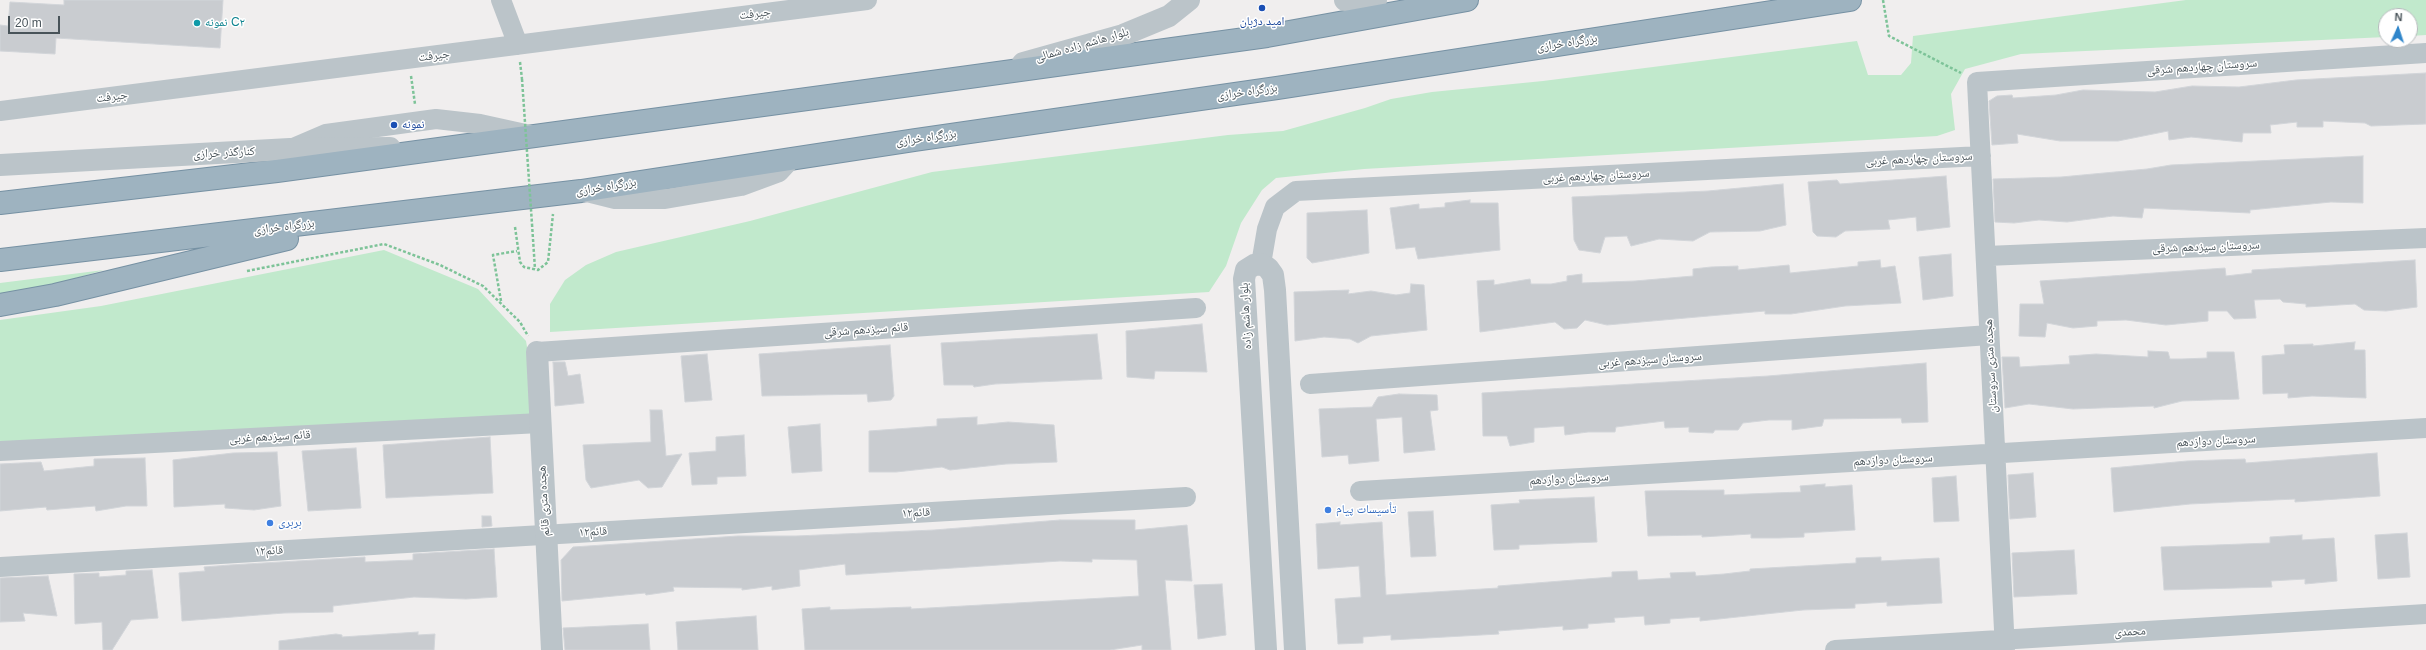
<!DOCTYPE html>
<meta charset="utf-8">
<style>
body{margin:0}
#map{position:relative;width:2426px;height:650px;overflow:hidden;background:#f0eeee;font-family:Arial,sans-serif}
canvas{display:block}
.north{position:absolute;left:2378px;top:8px;width:40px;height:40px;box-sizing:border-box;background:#fff;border:1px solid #b6babd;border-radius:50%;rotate:3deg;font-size:11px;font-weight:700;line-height:16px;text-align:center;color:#485359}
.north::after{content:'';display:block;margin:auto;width:14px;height:18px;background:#2e85ca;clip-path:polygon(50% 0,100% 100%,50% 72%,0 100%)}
.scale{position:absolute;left:8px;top:16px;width:52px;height:18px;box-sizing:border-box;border:2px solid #485359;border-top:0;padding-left:5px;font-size:12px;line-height:14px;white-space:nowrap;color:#485359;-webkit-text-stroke:3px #fff;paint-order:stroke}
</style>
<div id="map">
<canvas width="2426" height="650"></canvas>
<div class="north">N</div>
<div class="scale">20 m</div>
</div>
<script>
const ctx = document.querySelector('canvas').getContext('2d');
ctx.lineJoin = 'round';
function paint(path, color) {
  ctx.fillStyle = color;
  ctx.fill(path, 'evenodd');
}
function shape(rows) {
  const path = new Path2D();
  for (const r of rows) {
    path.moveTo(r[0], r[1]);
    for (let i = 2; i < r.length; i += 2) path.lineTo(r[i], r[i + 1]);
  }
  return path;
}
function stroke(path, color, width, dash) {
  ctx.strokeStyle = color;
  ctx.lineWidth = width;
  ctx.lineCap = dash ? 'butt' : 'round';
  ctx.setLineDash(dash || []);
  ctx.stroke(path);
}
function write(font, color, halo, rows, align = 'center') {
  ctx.font = font + ' Arial,"Noto Naskh Arabic",sans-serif';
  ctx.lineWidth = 3;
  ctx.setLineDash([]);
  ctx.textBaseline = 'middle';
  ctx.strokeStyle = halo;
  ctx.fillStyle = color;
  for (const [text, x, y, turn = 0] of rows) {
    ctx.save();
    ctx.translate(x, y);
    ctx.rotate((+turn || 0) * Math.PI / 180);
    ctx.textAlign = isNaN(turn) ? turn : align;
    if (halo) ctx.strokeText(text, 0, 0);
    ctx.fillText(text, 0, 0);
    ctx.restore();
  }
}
paint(shape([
 [2186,0,2426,0,2426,35,2410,36,2410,16,2386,16,2386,37,2021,54,1965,69,1951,94,1955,130,1937,136,1364,169,1276,178,1262,190,1241,223,1226,266,1209,292,550,332,550,304,565,280,586,265,616,252,750,221,932,172,1228,135,1283,131,1365,108,1391,99,1432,92,1543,81,1857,41,1868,75,1901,75,1911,63,1913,36],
 [384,250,478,289,526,341,540,423,0,451,0,320,101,306],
 [104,270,20,294,0,296,0,283]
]), '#c1e9cc');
const building = shape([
 [64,0,223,0,220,48,56,38,55,54,0,51,0,25,8,26,10,2,64,5,64,0],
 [2426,73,2426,124,2371,126,2365,123,2323,121,2323,127,2297,127,2297,122,2270,125,2271,133,2243,133,2242,142,2191,137,2169,140,2168,131,2118,141,2060,141,2017,134,2018,143,1992,145,1989,101,1997,96,2012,95,2013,98,2056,95,2083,90,2155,92,2192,86,2239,87,2296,80,2426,73],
 [2363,156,2363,203,2331,202,2250,210,2250,213,2144,208,2142,218,2113,216,2067,222,2039,220,2014,223,1995,222,1993,179,2061,177,2147,169,2171,165,2363,156],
 [1946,176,1950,227,1917,231,1916,217,1888,220,1890,229,1845,231,1836,237,1817,236,1813,232,1808,182,1837,180,1840,184,1946,176],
 [1783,184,1786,225,1760,231,1710,232,1693,241,1659,239,1631,246,1627,236,1605,237,1600,253,1579,250,1574,240,1572,197,1708,191,1783,184],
 [1470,200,1470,203,1498,203,1500,250,1418,259,1415,247,1396,249,1390,208,1419,204,1419,209,1445,207,1445,203,1470,200],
 [1367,210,1369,253,1312,263,1307,258,1307,213,1367,210],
 [1951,254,1953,296,1923,300,1919,257,1951,254],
 [1880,260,1881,268,1895,266,1901,303,1845,306,1791,314,1765,314,1765,311,1607,325,1585,320,1577,328,1564,329,1555,322,1480,332,1477,281,1494,280,1494,285,1530,279,1531,284,1551,284,1567,281,1567,276,1582,274,1582,283,1635,281,1693,276,1693,269,1711,267,1738,266,1738,270,1789,265,1790,273,1858,266,1858,262,1880,260],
 [2415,260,2417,307,2386,311,2364,310,2355,304,2306,307,2306,304,2283,302,2280,299,2254,300,2256,318,2234,319,2227,311,2208,311,2208,321,2166,325,2126,320,2097,321,2097,326,2073,328,2047,323,2045,337,2019,336,2020,304,2044,304,2040,281,2225,268,2226,276,2252,273,2252,270,2415,260],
 [1411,284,1424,285,1427,330,1371,336,1358,343,1350,339,1324,337,1295,341,1294,292,1349,290,1348,294,1371,291,1396,295,1410,293,1411,284],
 [1202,324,1207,372,1155,371,1154,379,1127,377,1126,331,1202,324],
 [1097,334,1102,379,995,384,974,387,973,385,944,385,941,343,1097,334],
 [2355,342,2354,350,2365,350,2366,398,2312,396,2288,398,2288,393,2263,394,2262,356,2285,354,2284,345,2313,344,2313,346,2355,342],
 [890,345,894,396,891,400,868,402,867,394,762,396,759,354,890,345],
 [2148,351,2168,352,2170,359,2182,359,2207,358,2207,352,2234,352,2239,399,2182,401,2154,408,2154,406,2073,409,2029,404,2005,408,2002,357,2019,357,2020,367,2070,364,2069,356,2096,354,2148,357,2148,351],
 [707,354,712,400,685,402,681,356,707,354],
 [553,362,565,362,568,376,580,374,584,403,555,406,553,362],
 [1926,363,1928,422,1902,423,1901,418,1824,419,1822,426,1792,430,1792,420,1769,420,1743,423,1738,430,1715,430,1713,433,1689,432,1689,427,1665,428,1664,421,1616,427,1615,432,1588,432,1565,435,1564,426,1534,428,1534,442,1510,446,1507,436,1483,436,1482,393,1768,376,1926,363],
 [1399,394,1437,395,1438,410,1430,411,1435,450,1404,453,1402,417,1376,419,1379,461,1349,464,1348,455,1322,457,1319,409,1372,407,1378,397,1399,394],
 [650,410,662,410,666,456,682,454,662,487,648,488,639,480,591,488,586,480,583,445,651,442,650,410],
 [977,417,977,425,1008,422,1054,425,1057,462,1006,464,950,470,942,467,896,472,869,472,869,431,937,426,937,419,977,417],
 [820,424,822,471,792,473,788,427,820,424],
 [744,435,746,476,717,477,717,484,692,485,689,453,716,451,716,437,744,435],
 [490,437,493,493,386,498,383,445,490,437],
 [356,448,361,508,308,511,302,451,356,448],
 [277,452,281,506,254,510,225,508,225,504,174,507,173,460,233,453,277,452],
 [2377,453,2380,496,2295,502,2295,499,2190,504,2114,512,2111,468,2187,461,2245,459,2246,463,2377,453],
 [145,458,147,506,126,506,96,511,95,506,47,510,46,507,0,511,0,464,41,462,44,471,94,466,94,459,145,458],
 [2033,473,2036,517,2010,519,2008,475,2033,473],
 [1956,476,1959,521,1934,522,1932,478,1956,476],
 [1825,484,1825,487,1852,485,1855,530,1804,533,1804,537,1779,538,1751,538,1751,534,1702,537,1702,535,1648,536,1645,491,1724,490,1724,495,1773,493,1801,492,1800,486,1825,484],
 [1594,497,1597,542,1519,545,1519,549,1494,550,1491,505,1520,503,1519,500,1594,497],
 [1433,511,1436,556,1411,557,1408,512,1433,511],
 [482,516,491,516,492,526,482,527,482,516],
 [1060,520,1135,520,1135,530,1187,525,1192,581,1165,580,1171,650,1142,650,1142,645,1110,650,805,650,802,609,830,607,830,610,911,607,911,609,1139,596,1137,560,1092,559,1092,562,1060,561,846,575,845,564,799,570,800,586,772,590,772,586,742,590,742,588,673,587,674,591,646,595,645,593,562,601,561,560,573,547,738,536,796,536,934,530,1060,520],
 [1340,522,1340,525,1382,522,1386,595,1498,588,1498,586,1612,577,1612,572,1637,571,1638,580,1671,578,1670,573,1695,572,1696,576,1724,574,1750,571,1750,569,1856,563,1856,558,1881,557,1881,561,1939,558,1942,603,1887,606,1887,602,1855,604,1855,608,1803,610,1700,621,1700,617,1670,619,1670,623,1645,625,1644,616,1614,618,1615,622,1588,624,1588,628,1563,630,1563,626,1498,631,1499,634,1391,640,1391,635,1363,637,1363,643,1338,644,1335,599,1361,597,1359,566,1318,569,1316,524,1340,522],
 [2407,533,2410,577,2378,579,2375,535,2407,533],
 [2302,535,2302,540,2334,538,2337,581,2305,584,2305,579,2271,581,2272,587,2164,590,2161,547,2270,543,2270,537,2302,535],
 [494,549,497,597,466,599,414,597,333,606,333,612,284,613,182,621,179,573,205,571,204,567,230,565,365,557,365,562,413,560,413,554,494,549],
 [2074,550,2077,594,2014,597,2012,553,2074,550],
 [152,570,158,618,131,620,112,650,103,650,102,622,75,624,74,574,99,573,99,577,126,575,126,571,152,570],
 [48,576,57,616,23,613,25,621,0,622,0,578,48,576],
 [1222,584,1226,635,1198,639,1194,585,1222,584],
 [756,616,758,650,678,650,676,622,756,616],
 [648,624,650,650,565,650,563,628,648,624],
 [418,632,418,635,435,634,434,650,279,650,279,641,336,634,342,635,342,637,418,632]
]);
paint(building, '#c9ccd0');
stroke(building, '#d2d5d9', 1);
const trunk = shape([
 [0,203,277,171,969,77,1267,36,1467,0],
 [0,260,581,191,915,140,1277,88,1850,0],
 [0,305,55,295,287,239]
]);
stroke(trunk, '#7691a3', 24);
stroke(shape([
 [1883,0,1889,36,1961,73],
 [520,62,522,79],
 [411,76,415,104],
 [532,224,535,269],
 [515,227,520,262,524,267,538,270,548,262,553,214],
 [247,271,384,244,440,265,483,286,520,322,528,336],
 [501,301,493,255,517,251]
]), '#7dc398', 2.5, [3, 2]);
stroke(shape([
 [501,0,518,45],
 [0,111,867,0],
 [291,149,326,134,436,119,480,124,530,135],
 [583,191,615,199,665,199,741,186,779,172,792,158],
 [1986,256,2426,238],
 [1261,264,1267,229,1275,207,1296,191,1981,156],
 [537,352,1196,308],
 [1310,384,1989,335],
 [0,451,540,423],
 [1360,491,2426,428],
 [0,567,1186,497],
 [1835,650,2426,614],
 [2005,650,1977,82,2426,53]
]), '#bbc4c9', 20);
stroke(shape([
 [1345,0,1376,0],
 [1023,63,1123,35,1169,16,1189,0],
 [0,165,290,149,390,148],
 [537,352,552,650],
 [1266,650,1244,279,1246,270,1254,265,1261,264,1268,268,1273,275,1275,290,1295,650]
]), '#bbc4c9', 22);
stroke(trunk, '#9eb3c0', 22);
stroke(shape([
 [522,79,532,224]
]), '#7dc398', 2.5, [3, 2]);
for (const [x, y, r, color] of [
 [1262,8,4,"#1a4fb4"],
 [197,23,4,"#0f9aa8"],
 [394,125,4,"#1a4fb4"],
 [1328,510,4,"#3f7fe0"],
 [270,523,4,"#3f7fe0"]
]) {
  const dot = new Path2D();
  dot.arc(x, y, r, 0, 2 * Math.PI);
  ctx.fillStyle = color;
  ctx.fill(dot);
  stroke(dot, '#fff', 1.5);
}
write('12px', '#485359', '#fff', [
 ["جيرفت",755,14,-7],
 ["بزرگراه خرازی",1567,43,-9],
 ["بلوار هاشم زاده شمالی",1082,45,-16],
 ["جيرفت",434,56,-7],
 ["سروستان چهاردهم شرقی",2202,67,-4],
 ["بزرگراه خرازی",1247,92,-8],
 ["جيرفت",112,97,-7],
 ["بزرگراه خرازی",926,138,-8],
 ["کنارگذر خرازی",224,153,-3],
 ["سروستان چهاردهم غربی",1919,159,-3],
 ["سروستان چهاردهم غربی",1596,176,-3],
 ["بزرگراه خرازی",606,187,-9],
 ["بزرگراه خرازی",284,227,-7],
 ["سروستان سیزدهم شرقی",2206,247,-2],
 ["بلوار هاشم زاده",1246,316,-93],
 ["قائم سیزدهم شرقی",866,330,-4],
 ["سروستان سیزدهم غربی",1650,360,-4],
 ["هجده متری سروستان",1991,366,-93],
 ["قائم سیزدهم غربی",270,437,-3],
 ["سروستان دوازدهم",2216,441,-3],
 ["سروستان دوازدهم",1893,460,-3],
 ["سروستان دوازدهم",1569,479,-3],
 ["هجده متری قائم",544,501,-93],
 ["قائم۱۲",916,513,-3],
 ["قائم۱۲",593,532,-3],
 ["قائم۱۲",269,551,-3],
 ["محمدی",2130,632,-3]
]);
write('12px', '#164399', '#fff', [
 ["امید دژبان",1262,22],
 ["نمونه",402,125,"left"]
]);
write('12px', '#0d838f', '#fff', [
 ["نمونه C۲",205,23]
], 'left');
write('12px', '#366cbe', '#fff', [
 ["تأسیسات پیام",1336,510],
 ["بربری",278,523]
], 'left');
</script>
